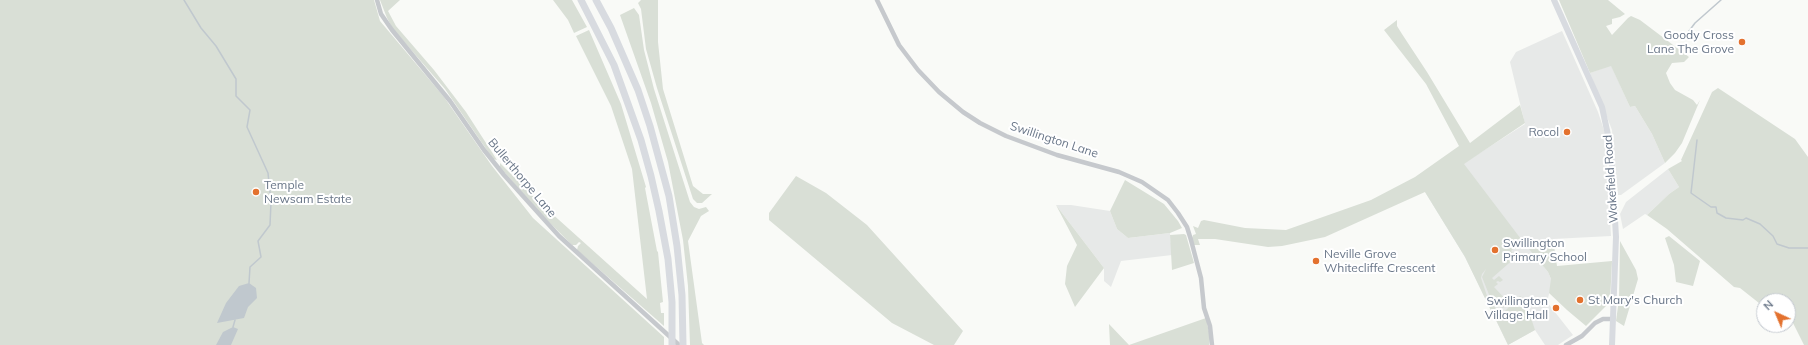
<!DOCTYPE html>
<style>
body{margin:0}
#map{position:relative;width:1808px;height:345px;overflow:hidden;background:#f9faf7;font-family:Mulish,sans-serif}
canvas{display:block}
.north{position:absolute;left:1756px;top:293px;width:40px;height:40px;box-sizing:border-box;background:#fff;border:1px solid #c3c8cf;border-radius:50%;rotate:316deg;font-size:11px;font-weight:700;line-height:16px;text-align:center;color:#697688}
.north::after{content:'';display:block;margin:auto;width:14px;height:18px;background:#e3712e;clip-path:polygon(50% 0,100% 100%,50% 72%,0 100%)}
</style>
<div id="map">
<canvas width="1808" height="345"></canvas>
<div class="north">N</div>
</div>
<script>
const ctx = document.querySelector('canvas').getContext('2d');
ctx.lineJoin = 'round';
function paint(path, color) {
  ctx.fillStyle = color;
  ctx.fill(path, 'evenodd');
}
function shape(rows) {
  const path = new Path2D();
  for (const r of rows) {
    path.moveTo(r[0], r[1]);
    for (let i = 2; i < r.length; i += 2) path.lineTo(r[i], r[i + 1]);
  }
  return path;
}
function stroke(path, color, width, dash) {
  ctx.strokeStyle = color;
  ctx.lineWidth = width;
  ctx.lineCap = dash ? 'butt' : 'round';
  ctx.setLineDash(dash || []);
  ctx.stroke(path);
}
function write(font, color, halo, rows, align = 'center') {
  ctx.font = font + ' Mulish,sans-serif';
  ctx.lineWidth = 4;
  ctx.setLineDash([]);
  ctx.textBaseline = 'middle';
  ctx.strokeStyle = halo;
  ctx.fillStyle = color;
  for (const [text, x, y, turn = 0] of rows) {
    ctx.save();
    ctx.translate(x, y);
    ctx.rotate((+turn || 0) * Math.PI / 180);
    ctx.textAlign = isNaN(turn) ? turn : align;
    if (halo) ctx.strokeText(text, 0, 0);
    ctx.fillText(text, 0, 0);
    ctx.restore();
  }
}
paint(shape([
 [1562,31,1598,112,1605,133,1611,236,1553,239,1525,243,1548,272,1551,279,1551,286,1547,302,1573,335,1558,345,1545,345,1535,330,1508,345,1465,257,1425,192,1464,163,1525,124,1510,62,1516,52],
 [1611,65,1630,107,1635,106,1652,134,1665,163,1621,195,1618,195,1612,130,1590,73],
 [1668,169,1679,187,1669,194,1647,215,1645,214,1623,229,1620,214,1626,202],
 [1056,205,1071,205,1110,211,1117,229,1128,238,1170,233,1172,255,1121,261,1111,287,1104,281,1104,268]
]), '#e7e9e8');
paint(shape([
 [0,0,374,0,380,21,444,97,492,166,533,218,664,337,664,345,0,345],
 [380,0,400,0,388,11,396,26,434,70,466,112,497,160,493,159,445,89,393,29,387,18],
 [553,0,572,0,587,27,574,33,568,20],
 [641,0,658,0,658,42,663,89,693,186,703,194,712,194,702,203,697,203,693,199,657,88,646,49,641,9,638,3],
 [1559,0,1608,0,1625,14,1620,17,1612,19,1612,24,1606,26,1612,35,1628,18,1631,16,1640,20,1689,57,1684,62,1672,63,1666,73,1670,83,1675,90,1693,100,1697,105,1700,100,1682,143,1675,153,1665,163,1652,134,1635,106,1630,107,1611,66,1590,73],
 [634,8,639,15,644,50,654,89,690,202,694,207,699,209,706,207,709,211,701,216,688,241,702,343,704,345,690,345,688,286,683,240,668,162,651,103,620,15],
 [1397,20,1397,26,1402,34,1427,72,1470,143,1520,105,1525,123,1464,164,1524,243,1553,239,1557,266,1612,261,1610,302,1586,326,1567,310,1549,293,1551,279,1548,272,1524,243,1516,246,1511,251,1516,257,1492,278,1494,280,1499,276,1503,280,1500,282,1498,281,1496,282,1498,284,1494,287,1509,303,1503,308,1497,305,1491,297,1490,297,1482,277,1486,269,1482,274,1481,278,1489,302,1497,309,1503,311,1495,319,1465,257,1425,192,1325,237,1282,246,1268,247,1215,239,1198,239,1200,245,1194,245,1192,238,1193,235,1196,234,1193,226,1198,228,1201,221,1204,220,1245,228,1286,230,1371,200,1415,177,1459,146,1426,84,1384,30],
 [589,30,621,104,646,187,645,188,657,251,658,252,663,302,660,303,661,313,664,313,664,326,577,250,578,246,581,243,579,242,576,245,572,245,537,210,500,167,500,163,539,202,647,299,632,169,611,106,576,36],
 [1718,88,1795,139,1808,157,1808,345,1804,345,1791,319,1788,317,1788,301,1764,301,1764,307,1740,288,1734,287,1667,229,1647,215,1669,194,1679,187,1668,169,1682,161,1681,160,1712,92],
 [796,176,826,193,867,225,963,331,954,345,934,345,892,323,769,220,769,213],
 [1125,180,1164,204,1178,221,1182,228,1170,233,1128,238,1117,229,1110,211],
 [1056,205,1104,268,1075,307,1065,284,1067,266,1077,245],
 [1184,234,1186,235,1194,263,1172,270,1170,235],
 [1669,236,1700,261,1693,286,1676,282,1674,265,1665,238],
 [1620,241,1636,270,1638,279,1624,326,1616,321,1619,299],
 [1520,296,1525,300,1535,330,1508,345,1496,320],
 [1206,318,1210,336,1209,345,1110,345,1109,324,1129,345]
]), '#d9dfd6');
paint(shape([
 [249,283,256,288,257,298,248,307,244,318,217,323,226,303,239,286],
 [233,327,238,329,231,345,216,345,223,332]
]), '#c0c8ce');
stroke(shape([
 [184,0,201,28,216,46,236,79,236,96,250,110,247,127,268,173,271,202,270,225,258,241,261,257,250,267,249,283],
 [1689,31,1695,23,1721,0],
 [1697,140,1691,193,1711,207,1716,207,1717,213,1726,218,1743,220,1746,218,1760,224,1773,236,1777,244,1789,248,1808,248],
 [233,327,235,320]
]), '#c0c8ce', 1.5);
stroke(shape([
 [377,0,381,14,392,30,450,101,484,150,504,175,559,236,679,345],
 [877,0,899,45,918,70,939,92,963,112,980,123,1006,136,1057,155,1119,172,1142,182,1168,200,1178,213,1187,227,1191,240,1201,278,1204,308,1210,326,1212,345],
 [1566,345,1582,336,1595,323,1603,319,1612,319]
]), '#c6c9cd', 4.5);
stroke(shape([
 [1554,0,1602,107,1611,149,1616,237,1612,345]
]), '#d8dbe0', 6);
stroke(shape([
 [581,0,614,65,641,140,651,176,659,211,668,259,672,302,672,345],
 [596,0,611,28,638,90,650,126,669,196,677,246,682,295,683,345]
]), '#d8dbe0', 7);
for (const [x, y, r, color] of [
 [1742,42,4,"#e3712e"],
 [1567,132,4,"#e3712e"],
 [256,192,4,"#e3712e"],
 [1495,250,4,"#e3712e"],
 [1316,261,4,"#e3712e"],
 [1580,300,4,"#e3712e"],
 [1556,308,4,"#e3712e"]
]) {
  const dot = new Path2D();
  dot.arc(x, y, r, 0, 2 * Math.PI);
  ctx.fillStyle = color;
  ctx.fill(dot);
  stroke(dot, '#fff', 1.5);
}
write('12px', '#697688', '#fff', [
 ["Goody Cross",1734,35,"right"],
 ["Lane The Grove",1734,49,"right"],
 ["Rocol",1559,132,"right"],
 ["Temple",264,185],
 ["Newsam Estate",264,199],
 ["Swillington",1503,243],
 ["Primary School",1503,257],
 ["Neville Grove",1324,254],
 ["Whitecliffe Crescent",1324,268],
 ["St Mary's Church",1588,300],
 ["Swillington",1548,301,"right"],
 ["Village Hall",1548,315,"right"]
], 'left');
write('12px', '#697688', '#fff', [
 ["Swillington Lane",1054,140,18],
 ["Bullerthorpe Lane",522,178,50],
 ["Wakefield Road",1611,179,-94]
]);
</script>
